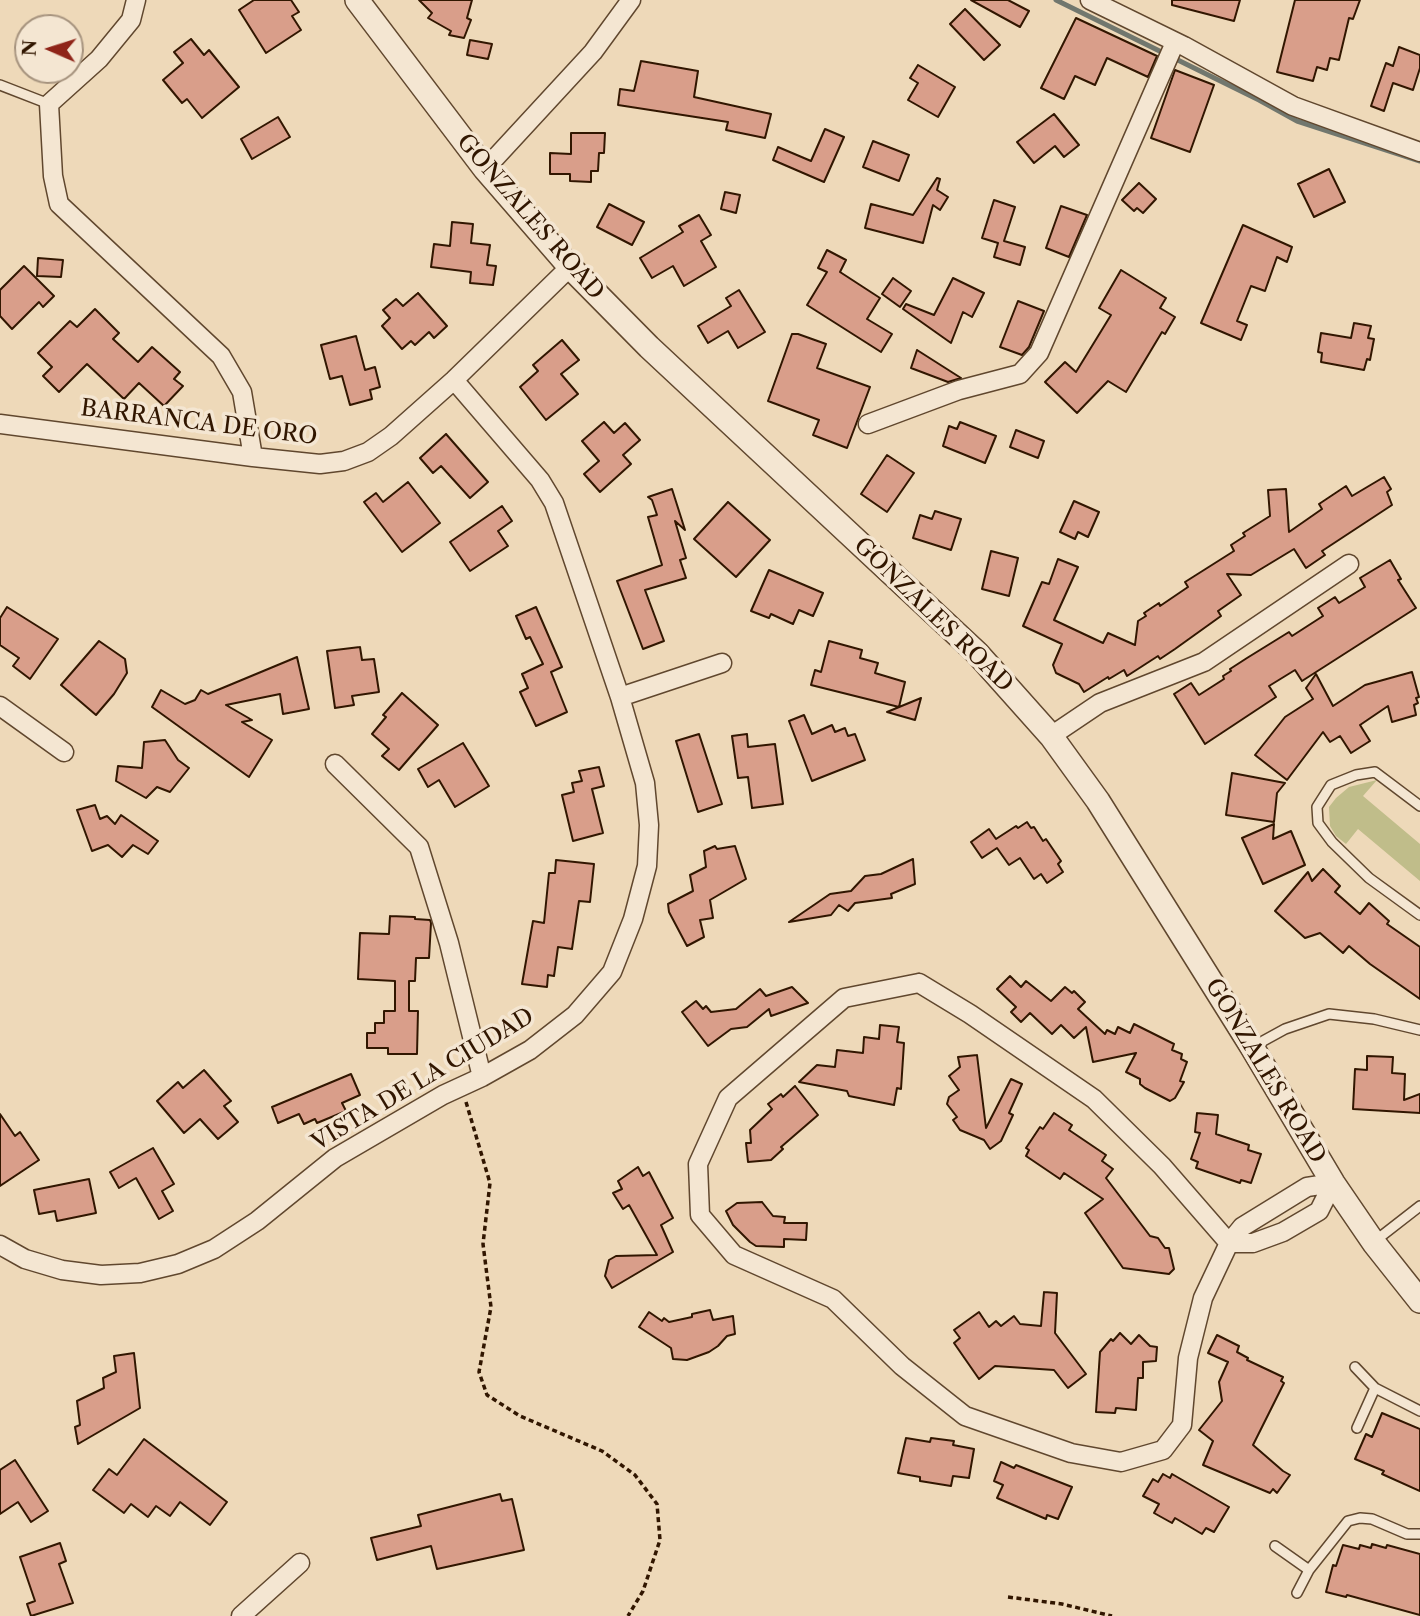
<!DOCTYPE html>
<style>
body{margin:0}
#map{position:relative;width:1420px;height:1616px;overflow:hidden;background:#eed9b9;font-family:"Libre Caslon Text",serif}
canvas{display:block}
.north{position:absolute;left:14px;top:14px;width:70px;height:70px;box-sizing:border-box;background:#f4e6d2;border:2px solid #a6937e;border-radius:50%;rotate:273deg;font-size:19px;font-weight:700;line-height:28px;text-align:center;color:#311600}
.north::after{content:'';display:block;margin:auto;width:24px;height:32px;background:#8f2418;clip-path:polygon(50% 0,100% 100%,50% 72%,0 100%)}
</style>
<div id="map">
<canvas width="1420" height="1616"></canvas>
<div class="north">N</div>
</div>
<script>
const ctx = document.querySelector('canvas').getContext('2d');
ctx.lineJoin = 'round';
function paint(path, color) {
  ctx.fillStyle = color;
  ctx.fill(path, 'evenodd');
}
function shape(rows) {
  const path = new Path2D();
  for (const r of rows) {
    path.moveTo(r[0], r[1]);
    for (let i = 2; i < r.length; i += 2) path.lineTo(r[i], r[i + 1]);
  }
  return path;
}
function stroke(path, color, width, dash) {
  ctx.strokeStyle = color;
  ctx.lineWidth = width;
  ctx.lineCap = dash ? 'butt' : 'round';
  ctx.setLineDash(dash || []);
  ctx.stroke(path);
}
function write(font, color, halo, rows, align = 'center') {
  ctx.font = font + ' "Libre Caslon Text",serif';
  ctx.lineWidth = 7;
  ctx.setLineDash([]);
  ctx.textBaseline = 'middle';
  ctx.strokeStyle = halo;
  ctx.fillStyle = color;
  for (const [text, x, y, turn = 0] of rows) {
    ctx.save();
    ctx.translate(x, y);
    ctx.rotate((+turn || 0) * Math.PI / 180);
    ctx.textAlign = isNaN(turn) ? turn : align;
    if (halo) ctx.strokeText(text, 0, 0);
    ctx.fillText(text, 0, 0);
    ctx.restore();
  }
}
paint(shape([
 [1377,780,1363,796,1420,844,1420,881,1358,829,1346,844,1336,836,1330,826,1329,807,1336,798,1349,787]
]), '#c0bd8a');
stroke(shape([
 [1056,0,1259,100,1297,121,1420,161]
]), '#71776e', 5);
const building = shape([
 [254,0,291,0,299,12,292,16,301,30,266,53,239,10,254,0],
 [419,0,472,0,467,18,471,20,464,38,449,35,451,31,428,18,432,13,419,0],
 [971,0,1008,0,1029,11,1020,27,971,0],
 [1172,0,1240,0,1234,21,1172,5,1172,0],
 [1295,0,1360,0,1353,19,1349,18,1339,60,1330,58,1327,70,1317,67,1313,81,1277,72,1295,0],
 [965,9,1000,45,984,60,950,24,965,9],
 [1076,18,1157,56,1148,77,1107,58,1095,85,1075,76,1064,99,1041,88,1076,18],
 [191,39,204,55,209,50,239,87,202,118,187,99,182,103,163,80,183,63,174,52,191,39],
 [470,40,492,44,488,59,467,55,470,40],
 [1399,47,1420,55,1420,68,1413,90,1393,83,1384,111,1371,106,1386,63,1393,66,1399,47],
 [641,61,698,71,694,97,771,114,765,138,726,130,728,122,618,105,620,89,634,91,641,61],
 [918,65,955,87,938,117,908,100,918,83,910,78,918,65],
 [1175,70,1214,85,1190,152,1151,138,1175,70],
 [1054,114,1079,145,1064,157,1055,146,1034,163,1017,142,1054,114],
 [278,117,290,137,252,159,241,139,278,117],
 [825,129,844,137,824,182,773,160,778,147,811,161,825,129],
 [571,133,605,133,604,153,599,153,598,171,591,171,591,182,570,181,570,174,550,174,550,153,571,154,571,133],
 [873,141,909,155,899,181,863,167,873,141],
 [1329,169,1345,202,1314,217,1298,184,1329,169],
 [937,178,940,179,937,190,948,197,940,210,933,205,923,243,865,228,871,204,913,215,937,178],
 [1139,183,1156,199,1143,213,1137,208,1134,211,1122,200,1139,183],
 [725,192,740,195,736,213,721,209,725,192],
 [994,200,1015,207,1004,241,1025,247,1020,265,994,257,998,243,982,238,994,200],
 [609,204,644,222,632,245,597,227,609,204],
 [1061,206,1087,215,1069,257,1046,248,1061,206],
 [699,215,711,235,701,241,716,267,684,286,673,266,652,278,640,258,683,232,679,226,699,215],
 [452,222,473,224,471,243,490,245,487,265,496,266,493,285,470,283,471,272,431,267,434,244,450,246,452,222],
 [1243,225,1292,247,1287,262,1277,257,1265,291,1251,286,1237,321,1247,325,1241,340,1201,323,1243,225],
 [827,250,846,260,840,272,880,298,867,319,892,334,881,352,807,305,827,272,818,268,827,250],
 [38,258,63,260,61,277,37,276,38,258],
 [24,266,54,296,43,307,39,302,12,329,0,316,0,290,24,266],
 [1121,270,1166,298,1160,308,1175,317,1165,334,1162,332,1126,392,1108,381,1077,413,1045,382,1065,362,1076,372,1111,315,1099,308,1121,270],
 [893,278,911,291,900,307,882,294,893,278],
 [953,278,984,293,972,317,963,312,951,343,903,309,906,304,934,315,953,278],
 [739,290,765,332,738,348,728,331,708,343,698,326,731,306,726,298,739,290],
 [418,293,447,326,434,338,429,332,415,345,411,341,402,349,382,326,390,318,383,310,396,299,403,306,418,293],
 [1018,301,1044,311,1029,347,1022,355,1000,347,1018,301],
 [95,309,119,333,113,339,138,362,152,347,180,372,174,379,183,386,164,406,139,383,124,399,87,364,59,392,43,376,52,367,38,353,70,321,77,327,95,309],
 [1354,323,1371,326,1368,338,1374,339,1370,360,1367,359,1364,370,1321,362,1322,353,1318,352,1321,333,1351,338,1354,323],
 [792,334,798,334,826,344,817,368,870,387,847,448,813,435,819,420,768,401,792,334],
 [356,336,365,370,375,367,380,387,370,390,372,399,350,405,342,376,330,379,321,345,356,336],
 [562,340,579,360,561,374,578,394,546,420,520,387,538,371,533,365,562,340],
 [917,350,961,378,948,382,911,368,917,350],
 [604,422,614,433,625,423,640,440,623,455,631,464,600,492,584,474,599,461,582,441,604,422],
 [960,422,996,436,985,463,943,446,949,426,957,429,960,422],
 [1016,430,1044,441,1038,458,1010,447,1016,430],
 [446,434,488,482,470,498,441,466,433,473,420,458,446,434],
 [887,455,914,473,887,512,861,494,887,455],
 [1384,477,1391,489,1387,492,1392,505,1322,551,1325,555,1306,568,1294,549,1251,575,1227,574,1241,595,1218,611,1221,616,1175,649,1160,659,1158,656,1127,676,1124,670,1109,679,1108,677,1084,692,1079,684,1056,673,1053,665,1062,644,1023,626,1042,582,1049,584,1058,559,1078,567,1054,620,1103,643,1108,633,1135,645,1138,621,1146,616,1144,613,1159,603,1160,606,1188,587,1185,582,1234,551,1231,545,1245,536,1243,533,1270,516,1268,490,1286,489,1289,532,1322,509,1319,504,1346,486,1352,496,1384,477],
 [408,482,440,523,402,552,364,502,376,493,383,502,408,482],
 [672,489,685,530,675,521,686,558,680,560,686,578,645,590,664,641,643,649,617,581,662,565,648,517,657,515,652,500,648,497,672,489],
 [1074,501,1099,512,1088,537,1078,532,1075,539,1060,532,1074,501],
 [728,502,770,540,736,577,694,539,728,502],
 [502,506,512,521,498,531,508,546,470,571,450,542,502,506],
 [935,511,961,519,951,550,913,538,920,515,932,519,935,511],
 [991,551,1018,558,1009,596,982,589,991,551],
 [1390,560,1401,579,1398,580,1416,608,1302,681,1295,670,1269,686,1276,697,1205,744,1174,694,1191,683,1199,695,1224,679,1223,676,1231,671,1230,669,1247,658,1289,632,1292,636,1323,616,1318,608,1335,597,1339,603,1365,587,1360,578,1390,560],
 [769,570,823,593,813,616,799,610,793,624,771,614,769,618,751,611,769,570],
 [7,607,58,639,30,679,13,666,19,658,0,645,0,618,7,607],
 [536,607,562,667,551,672,567,712,536,726,520,692,528,688,522,674,543,664,530,637,526,639,516,616,536,607],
 [99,641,125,659,127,673,114,694,96,715,61,685,99,641],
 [829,641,862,650,860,658,878,663,875,673,905,682,899,707,811,685,815,670,821,672,829,641],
 [360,647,362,660,374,659,379,692,352,696,354,705,335,708,327,651,360,647],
 [297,657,309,709,283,714,280,694,226,705,252,720,242,722,272,740,249,777,152,707,161,690,185,704,195,700,201,690,208,694,297,657],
 [1412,672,1419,697,1416,698,1418,703,1414,705,1416,715,1392,722,1388,706,1360,725,1370,741,1351,753,1340,736,1330,742,1323,732,1287,780,1255,755,1285,717,1313,699,1306,688,1316,674,1333,706,1365,685,1412,672],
 [402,693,438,725,399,770,382,756,389,749,372,734,386,717,383,715,402,693],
 [921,698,915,720,887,712,921,698],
 [804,715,812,734,832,725,835,732,845,728,848,736,855,734,865,760,812,781,789,721,804,715],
 [699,734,722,804,698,812,676,741,699,734],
 [747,734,748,747,775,744,783,804,752,808,748,777,738,778,732,736,747,734],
 [165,740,178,760,189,768,170,792,157,787,146,798,116,781,118,766,142,768,144,742,165,740],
 [463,743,489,786,455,807,439,780,428,787,418,769,463,743],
 [599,767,604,786,592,789,603,833,573,841,562,795,574,792,572,783,582,781,579,771,599,767],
 [1232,773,1285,783,1277,793,1274,822,1226,815,1232,773],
 [95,805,100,819,107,816,115,824,121,815,158,841,148,854,133,845,122,857,108,845,92,851,77,810,95,805],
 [1027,822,1031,828,1034,827,1043,841,1046,839,1061,861,1058,864,1063,872,1047,883,1041,874,1034,879,1020,858,1009,865,997,848,982,858,971,842,989,829,996,839,1016,826,1018,828,1027,822],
 [1274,824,1273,839,1291,831,1305,865,1263,884,1242,838,1274,824],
 [715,846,717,849,735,846,746,879,710,900,713,918,700,920,704,937,687,946,669,912,668,904,693,891,690,875,706,867,704,851,715,846],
 [913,859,915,884,891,894,892,898,855,903,848,911,839,905,831,915,789,922,830,894,851,891,865,876,881,874,913,859],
 [556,860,594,864,590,902,579,901,572,949,558,947,554,976,548,975,547,987,522,984,533,921,544,923,549,873,555,873,556,860],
 [1323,869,1340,886,1335,892,1360,914,1369,903,1389,921,1387,924,1420,947,1420,999,1370,964,1349,946,1343,953,1320,933,1305,938,1275,911,1308,872,1312,881,1323,869],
 [390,916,415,917,415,919,430,920,431,923,429,958,416,958,415,981,409,981,409,1011,418,1011,417,1054,388,1054,388,1048,367,1048,367,1033,375,1033,375,1023,384,1023,384,1011,395,1011,395,981,358,979,360,933,389,934,390,916],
 [1010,976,1021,987,1026,981,1051,1001,1065,987,1072,993,1074,991,1085,1002,1078,1009,1105,1034,1107,1030,1115,1034,1118,1027,1130,1033,1134,1024,1174,1044,1172,1050,1182,1054,1181,1059,1187,1062,1180,1081,1184,1082,1175,1098,1170,1101,1145,1088,1140,1084,1140,1079,1126,1072,1136,1053,1093,1062,1086,1027,1074,1038,1061,1025,1052,1034,1030,1013,1021,1022,1011,1012,1016,1007,997,989,1010,976],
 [792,987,808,1003,771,1016,769,1009,747,1027,731,1029,708,1046,682,1012,696,1001,703,1009,706,1006,711,1012,736,1009,760,989,766,996,792,987],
 [880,1025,899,1027,897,1042,904,1043,901,1089,897,1088,894,1105,849,1096,847,1091,799,1082,817,1065,835,1067,837,1050,863,1053,864,1037,879,1039,880,1025],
 [977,1055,986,1128,1011,1079,1022,1084,1009,1113,1013,1115,1001,1141,990,1149,984,1140,960,1130,953,1120,957,1117,947,1104,949,1097,959,1090,949,1076,960,1067,958,1057,977,1055],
 [1367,1056,1393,1057,1392,1073,1405,1074,1404,1100,1420,1094,1420,1113,1353,1109,1355,1069,1367,1070,1367,1056],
 [204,1070,231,1101,224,1106,238,1122,218,1139,200,1119,184,1133,157,1101,178,1082,183,1088,204,1070],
 [351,1074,360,1095,342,1103,346,1111,317,1123,315,1119,304,1124,299,1114,278,1123,272,1107,351,1074],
 [795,1086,818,1115,781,1147,783,1149,771,1160,748,1162,746,1143,751,1143,750,1130,772,1109,768,1104,781,1094,783,1097,795,1086],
 [1054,1113,1072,1125,1069,1130,1106,1155,1102,1161,1113,1169,1106,1178,1150,1236,1158,1238,1165,1248,1169,1248,1174,1269,1169,1274,1123,1268,1085,1213,1103,1199,1064,1173,1060,1179,1026,1156,1029,1150,1026,1148,1040,1127,1043,1129,1054,1113],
 [1197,1113,1218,1115,1216,1134,1249,1145,1248,1150,1261,1154,1251,1183,1241,1180,1240,1183,1196,1168,1198,1162,1191,1159,1200,1133,1195,1132,1197,1113],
 [0,1114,15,1136,20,1132,39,1160,0,1186,0,1114],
 [153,1148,174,1184,162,1191,173,1211,159,1219,136,1178,119,1188,110,1172,153,1148],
 [638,1167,643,1176,649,1172,673,1218,661,1225,673,1252,612,1288,605,1276,609,1260,616,1256,657,1255,629,1205,623,1209,613,1193,622,1189,618,1181,638,1167],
 [89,1179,96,1213,57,1221,55,1211,39,1214,34,1190,89,1179],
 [762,1202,773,1216,785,1217,784,1223,807,1223,806,1240,784,1239,784,1247,756,1246,750,1242,733,1225,726,1211,737,1203,762,1202],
 [1044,1292,1057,1293,1055,1333,1086,1374,1068,1388,1054,1370,995,1366,979,1379,954,1343,960,1338,954,1330,979,1312,989,1327,996,1321,1001,1326,1014,1316,1020,1324,1041,1326,1044,1292],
 [710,1310,713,1320,733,1316,735,1334,727,1336,718,1346,709,1352,687,1360,673,1359,671,1348,639,1327,649,1312,662,1321,664,1318,669,1322,692,1317,692,1314,710,1310],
 [1120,1333,1131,1344,1139,1335,1150,1346,1157,1347,1156,1361,1143,1362,1143,1378,1138,1378,1136,1410,1116,1408,1115,1413,1096,1412,1100,1352,1111,1339,1113,1341,1120,1333],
 [1217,1335,1239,1346,1237,1352,1248,1358,1247,1360,1283,1377,1281,1381,1284,1383,1253,1445,1283,1471,1290,1475,1277,1493,1273,1489,1270,1493,1203,1465,1213,1441,1199,1430,1222,1401,1219,1382,1228,1362,1208,1353,1217,1335],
 [134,1353,140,1408,78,1444,75,1427,80,1425,77,1401,104,1388,103,1378,116,1372,114,1356,134,1353],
 [1382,1413,1420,1429,1420,1491,1382,1474,1384,1471,1355,1459,1366,1434,1372,1437,1382,1413],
 [906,1438,930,1442,931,1438,954,1441,953,1445,974,1449,969,1478,953,1476,951,1486,920,1481,920,1477,898,1473,906,1438],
 [144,1439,227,1502,210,1525,180,1502,170,1516,156,1506,148,1517,131,1504,124,1513,93,1490,109,1469,117,1475,144,1439],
 [15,1460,48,1511,31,1522,18,1502,0,1514,0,1470,15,1460],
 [1001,1462,1014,1468,1016,1465,1072,1487,1058,1519,1047,1515,1046,1519,997,1498,1003,1485,994,1481,1001,1462],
 [1163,1474,1170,1478,1172,1474,1229,1507,1214,1532,1206,1528,1202,1534,1175,1518,1172,1523,1154,1513,1159,1504,1143,1496,1153,1479,1158,1482,1163,1474],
 [500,1494,502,1501,512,1499,524,1550,437,1569,431,1546,377,1560,371,1538,421,1526,418,1515,500,1494],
 [60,1543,66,1561,59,1564,73,1603,31,1616,27,1604,35,1601,20,1557,60,1543],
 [1372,1544,1386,1548,1387,1545,1420,1554,1420,1615,1347,1595,1346,1597,1326,1592,1333,1565,1336,1566,1343,1545,1359,1549,1360,1545,1371,1548,1372,1544]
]);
paint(building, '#d99e8a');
stroke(building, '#311600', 2);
const service = shape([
 [0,85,49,104],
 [1420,806,1375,772,1356,775,1331,785,1317,807,1318,823,1332,842,1369,878,1420,915],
 [1254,1046,1285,1029,1329,1014,1374,1019,1420,1030],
 [1375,1241,1420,1206],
 [1355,1367,1375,1388,1420,1411],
 [1357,1428,1375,1388],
 [1275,1546,1309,1570],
 [1297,1593,1309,1570,1348,1521,1360,1518,1372,1519,1407,1534,1420,1534]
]);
const minor = shape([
 [136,0,131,20,99,59,49,104,53,176,59,204,221,356,242,392,253,457],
 [1090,0,1184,46,1293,106,1420,152],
 [485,169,593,52,631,0],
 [0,424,253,457,320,464,344,461,368,452,391,436,454,380,570,267],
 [868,424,959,390,1020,374,1039,353,1173,47],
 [620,697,722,663],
 [0,706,64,752],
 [1051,736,1100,703,1204,662,1349,564],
 [335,764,419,847,449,943,482,1077],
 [919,983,970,1014,1094,1099,1162,1166,1229,1243,1203,1298,1188,1358,1182,1425,1163,1450,1121,1462,1071,1453,965,1416,902,1366,833,1299,734,1255,700,1215,698,1164,728,1098,844,998,919,983],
 [1229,1243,1253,1243,1283,1232,1319,1211,1333,1183],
 [1229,1243,1242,1227,1307,1187,1333,1183],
 [0,1245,25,1259,62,1270,101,1275,140,1273,178,1264,214,1249,257,1221,335,1158,443,1095,482,1077,530,1050,575,1015,612,972,633,919,647,866,649,825,645,783,620,697,554,503,540,480,454,380],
 [241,1616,300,1563]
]);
const tertiary = shape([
 [357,0,485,169,570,267,649,347,977,653,1051,736,1098,801,1252,1047,1333,1183,1374,1243,1420,1301]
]);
stroke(service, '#60472e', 12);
stroke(minor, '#60472e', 21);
stroke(tertiary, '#60472e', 26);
stroke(shape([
 [466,1102,490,1183,483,1244,491,1307,479,1372,487,1395,520,1416,602,1451,635,1475,657,1504,660,1540,643,1591,628,1616],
 [1008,1597,1062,1604,1112,1616]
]), '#311600', 3.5, [5, 3.5]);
stroke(service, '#f4e6d2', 9);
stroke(minor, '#f4e6d2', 18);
stroke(tertiary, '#f4e6d2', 23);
write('23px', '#311600', '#f4e6d2', [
 ["GONZALES ROAD",530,217,49],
 ["BARRANCA DE ORO",199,423,7],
 ["GONZALES ROAD",933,615,44],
 ["GONZALES ROAD",1265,1071,59],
 ["VISTA DE LA CIUDAD",423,1080,-31]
]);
</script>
